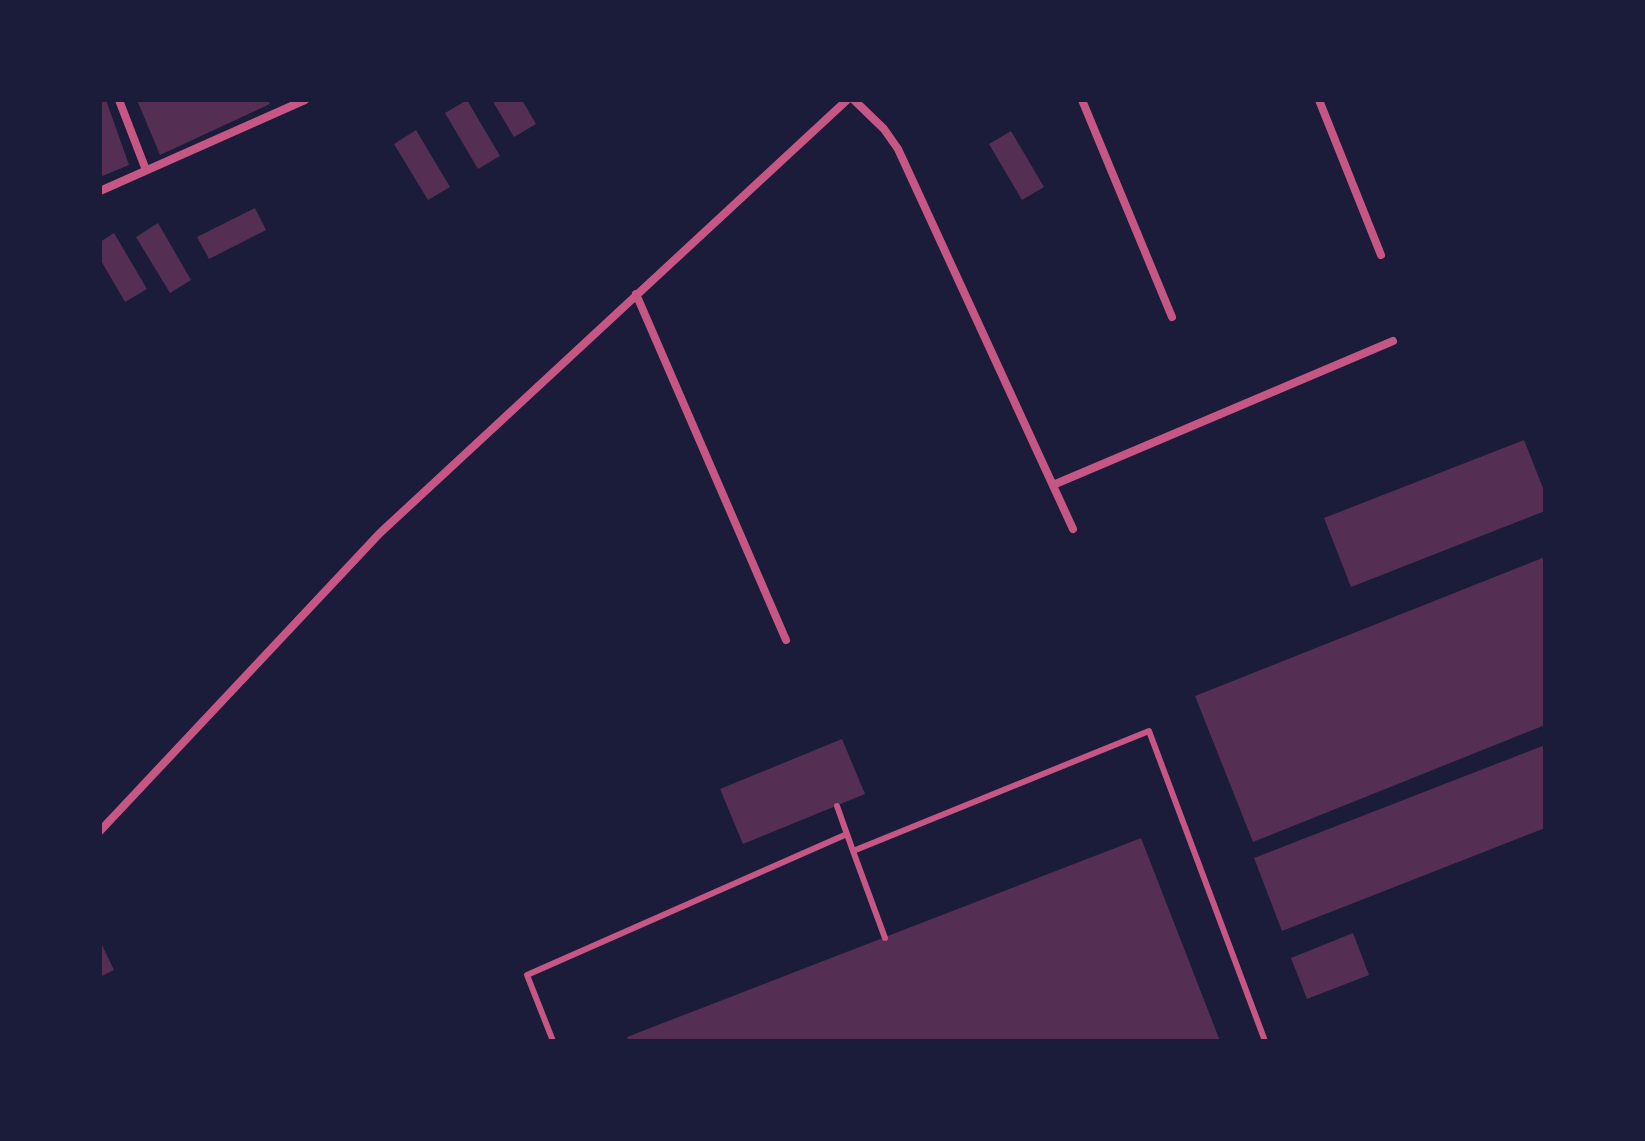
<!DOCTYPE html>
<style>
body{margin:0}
#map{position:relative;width:1645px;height:1141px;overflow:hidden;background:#1b1b3a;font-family:"Nunito Sans",sans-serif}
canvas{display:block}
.frame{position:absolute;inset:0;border:102px solid #1b1b3a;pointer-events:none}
</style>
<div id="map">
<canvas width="1645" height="1141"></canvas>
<div class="frame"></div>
</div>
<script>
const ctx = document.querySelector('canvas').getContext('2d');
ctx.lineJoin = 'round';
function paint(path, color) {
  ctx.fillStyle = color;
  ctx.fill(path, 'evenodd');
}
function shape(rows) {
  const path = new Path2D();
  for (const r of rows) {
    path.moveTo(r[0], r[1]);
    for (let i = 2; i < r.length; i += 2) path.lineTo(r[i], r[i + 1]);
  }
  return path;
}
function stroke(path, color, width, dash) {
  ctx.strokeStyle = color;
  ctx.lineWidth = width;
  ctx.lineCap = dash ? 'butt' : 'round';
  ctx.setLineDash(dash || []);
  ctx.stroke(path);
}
paint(shape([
 [100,100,106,100,129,165,100,177],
 [137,100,268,100,270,104,160,155],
 [467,100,500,156,478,169,445,113],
 [492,100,522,100,536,124,514,137],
 [416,130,450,187,428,200,394,144],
 [1011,131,1044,187,1022,200,989,144],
 [255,208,266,230,209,259,197,237],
 [158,223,191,280,170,293,136,237],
 [114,233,147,289,125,302,100,259,100,242],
 [1524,440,1545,493,1545,511,1351,587,1324,518],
 [1545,557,1545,725,1253,842,1195,696],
 [842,739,865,794,743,844,720,789],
 [1545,745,1545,828,1282,931,1254,858],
 [1141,838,1220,1041,629,1041,627,1037],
 [1353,933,1369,975,1307,999,1291,958],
 [100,941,114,970,100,977]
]), '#542f53');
stroke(shape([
 [837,806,853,851],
 [885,938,853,851,1149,731,1265,1041],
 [553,1041,527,975,847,834]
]), '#c65784', 6);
stroke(shape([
 [119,100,146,170],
 [854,100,884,129,898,149,1073,529],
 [1082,100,1172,317],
 [1319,100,1381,255],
 [100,191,305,100],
 [636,294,786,640],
 [1053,485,1393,341],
 [100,831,380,533,847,100]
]), '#c65784', 8);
</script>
